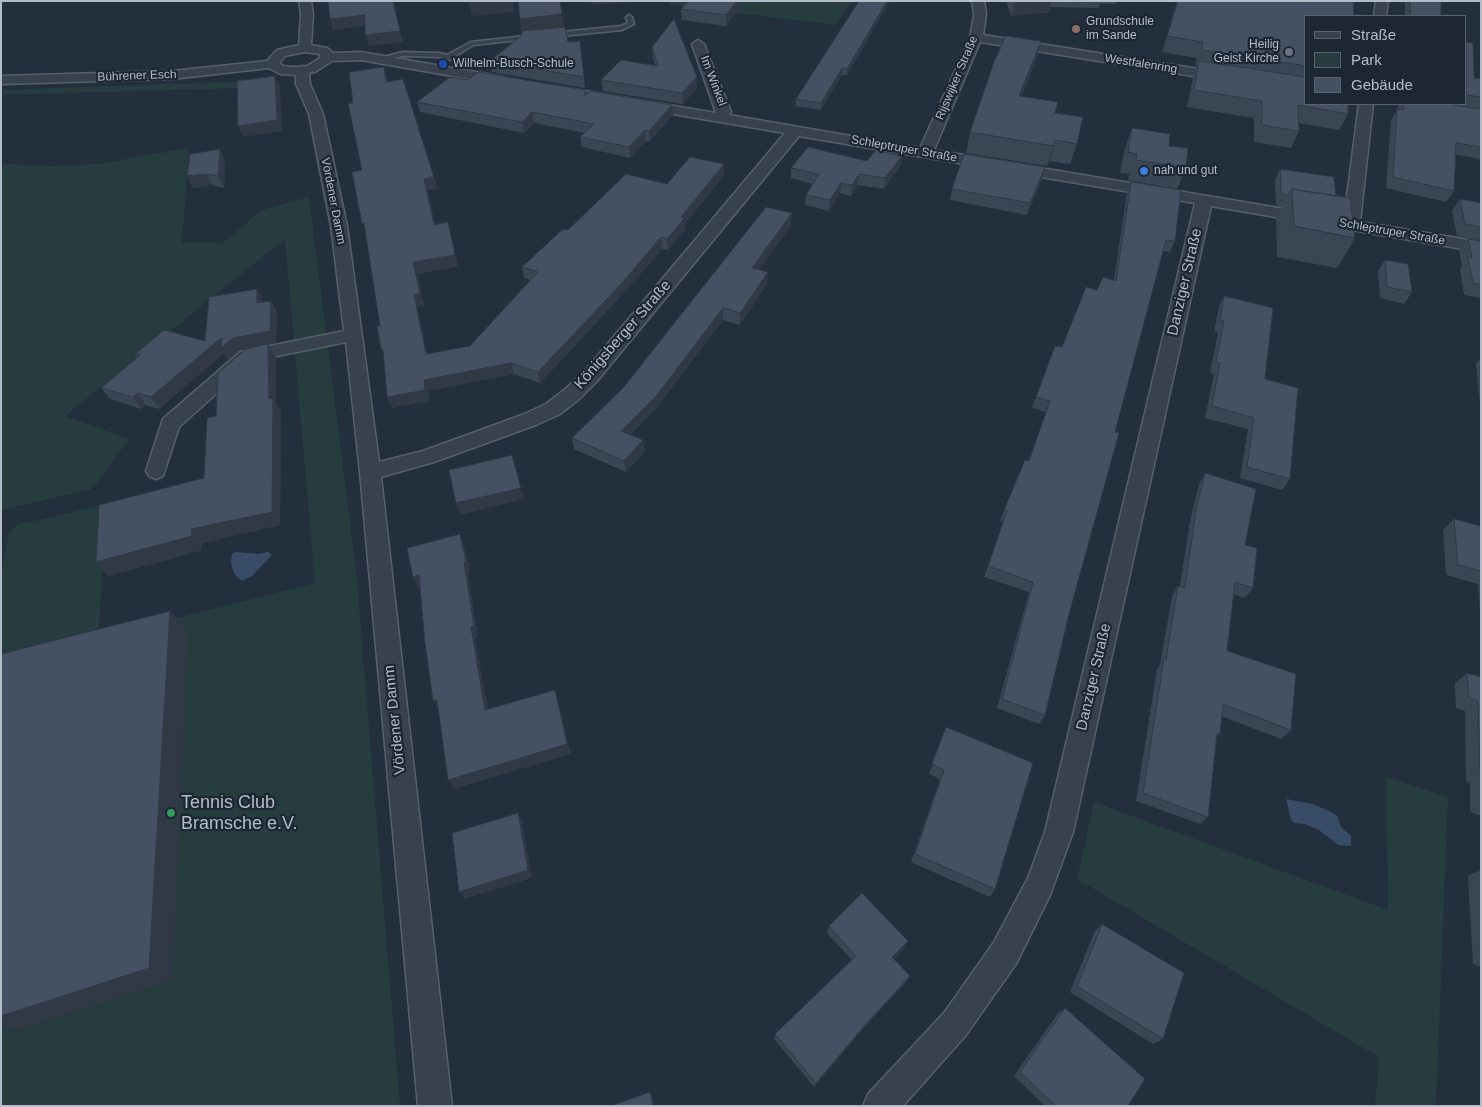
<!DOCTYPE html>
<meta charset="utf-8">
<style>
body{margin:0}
#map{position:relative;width:1482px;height:1107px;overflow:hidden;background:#242f3e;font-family:Arial,sans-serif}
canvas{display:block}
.frame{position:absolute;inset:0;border:2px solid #b4bcc9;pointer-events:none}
.legend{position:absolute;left:1304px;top:15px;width:162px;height:90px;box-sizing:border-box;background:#1d2633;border:1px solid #59626f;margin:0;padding:6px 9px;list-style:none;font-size:15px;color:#b4bcc9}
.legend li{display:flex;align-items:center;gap:10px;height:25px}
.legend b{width:25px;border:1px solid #59626f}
</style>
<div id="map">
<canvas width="1482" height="1107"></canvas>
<div class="frame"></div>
<ul class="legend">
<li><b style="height:6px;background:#38414e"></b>Straße</li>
<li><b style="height:14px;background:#263c3f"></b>Park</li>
<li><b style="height:14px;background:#455162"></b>Gebäude</li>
</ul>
</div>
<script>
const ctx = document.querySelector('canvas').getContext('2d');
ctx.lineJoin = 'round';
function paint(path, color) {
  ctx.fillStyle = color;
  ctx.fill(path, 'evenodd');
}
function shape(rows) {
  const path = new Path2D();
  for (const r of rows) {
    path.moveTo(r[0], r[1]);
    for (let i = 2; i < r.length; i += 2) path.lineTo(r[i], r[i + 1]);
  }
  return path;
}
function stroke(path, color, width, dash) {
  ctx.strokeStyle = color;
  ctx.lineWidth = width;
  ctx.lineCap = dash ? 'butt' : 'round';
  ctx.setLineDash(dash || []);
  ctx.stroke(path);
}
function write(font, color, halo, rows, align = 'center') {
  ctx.font = font + ' Arial,sans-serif';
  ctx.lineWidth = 4.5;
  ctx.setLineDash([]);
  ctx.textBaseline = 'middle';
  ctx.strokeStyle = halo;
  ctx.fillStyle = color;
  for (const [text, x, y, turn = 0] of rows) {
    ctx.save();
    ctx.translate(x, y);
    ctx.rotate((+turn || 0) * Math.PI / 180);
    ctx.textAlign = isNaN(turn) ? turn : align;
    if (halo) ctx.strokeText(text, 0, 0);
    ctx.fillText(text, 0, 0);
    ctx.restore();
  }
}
paint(shape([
 [669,1,852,1,836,25,671,5],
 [227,82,255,82,243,88,1,95,1,90],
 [189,148,182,242,223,243,262,210,309,197,356,569,400,1106,1,1106,1,574,9,532,17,525,107,504,98,638,315,583,285,239,65,416,129,439,92,489,1,510,1,164,54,166,97,164],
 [1386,777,1448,797,1436,1106,1375,1106,1379,1057,1077,879,1094,802,1388,910]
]), '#263c3f');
paint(shape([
 [235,552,259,554,268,552,272,555,252,576,242,581,234,574,231,562,232,554],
 [1286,799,1313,804,1333,813,1338,817,1341,827,1351,836,1351,846,1338,845,1319,830,1305,824,1294,823,1291,820]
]), '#394c67');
const lane = shape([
 [629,15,632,17,634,24,622,30,552,37,549,35,552,33,621,26,628,23,626,17,629,15],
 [534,35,537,37,536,38,473,45,454,57,460,59,463,63,458,73,455,75,452,73,457,63,456,61,439,57,403,56,379,61,376,59,403,52,439,53,447,55,471,42,534,35]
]);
const street = shape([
 [299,1,311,1,313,14,311,45,327,48,333,53,361,52,504,77,511,81,504,85,361,60,332,61,315,72,309,73,310,84,323,114,347,226,379,462,423,451,522,415,546,404,564,390,584,372,785,133,555,94,548,90,555,86,716,113,692,44,698,40,704,44,731,112,729,115,920,148,970,38,974,14,972,1,984,1,986,14,983,35,1224,73,1231,77,1224,81,980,42,934,150,1344,219,1359,104,1373,104,1360,222,1481,242,1481,252,1211,206,1073,832,1050,895,1016,964,966,1035,903,1106,863,1106,868,1094,944,1013,994,942,1028,878,1045,832,1195,203,799,136,598,380,578,400,560,414,536,425,434,462,381,477,452,1106,418,1106,360,472,346,342,253,361,179,427,163,476,156,479,149,476,146,471,163,419,240,352,344,331,331,226,309,114,296,84,296,75,280,74,269,68,172,79,1,84,1,76,172,71,267,61,277,50,299,45,301,14,299,1],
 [305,52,320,54,320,58,307,66,294,67,283,66,279,63,285,56,305,52],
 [1376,1,1388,1,1386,16,1374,16,1376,1]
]);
stroke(lane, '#565f6c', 3);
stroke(street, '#565f6c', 3);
paint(lane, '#38414e');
paint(street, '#38414e');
paint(shape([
 [744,1,726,26,682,20,681,9],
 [859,1,890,1,847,75,842,75,821,110,795,106,796,99],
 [1006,1,1116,1,1115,4,1100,4,1099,8,1050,7,1049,12,1011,16],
 [1177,1,1355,1,1353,6,1306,16,1306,104,1348,114,1339,130,1299,123,1299,131,1291,148,1254,142,1254,118,1187,107,1193,77,1197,66,1195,66,1197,58,1162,52],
 [1405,1,1441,1,1441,16,1405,16],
 [520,19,564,27,568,42,580,41,585,88,492,72,490,61,522,35],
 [1041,41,1036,60,1022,96,1055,113,1077,144,1070,164,1050,161,1047,166,966,153,970,132],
 [1466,42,1474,78,1481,79,1481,159,1456,155,1454,191,1446,202,1386,188,1391,120,1398,109,1398,104,1466,104],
 [652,47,697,77,697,88,683,104,603,91,601,80,655,66,653,57],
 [384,67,387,81,437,188,427,190,435,224,448,222,458,266,417,274,424,305,417,307,427,354,470,346,530,280,524,278,522,267,568,230,667,184,724,164,724,175,685,224,685,229,668,250,662,249,623,294,540,383,514,374,428,391,429,401,392,408,387,397,384,356,381,349,380,326,362,170,353,103],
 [468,80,586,96,672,105,673,115,650,141,646,141,630,158,582,147,580,137,585,133,534,123,524,133,420,112,417,102],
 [1132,128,1169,146,1186,168,1177,189,1128,180,1129,174,1120,173,1125,148],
 [220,149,225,161,224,188,212,185,193,188,187,176],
 [902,156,900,166,884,189,858,185,851,196,840,193,829,211,805,205,806,195,813,184,791,178,791,168,867,161],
 [1280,169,1336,196,1355,238,1337,268,1277,257,1276,219,1282,207,1276,205,1275,180],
 [1042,179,1027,215,950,200,952,189],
 [1131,182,1175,241,1170,252,1163,251,1115,432,1069,614,1045,715,1039,724,997,708,1029,592,984,577,1003,522,1000,521,1004,510,1029,461,1046,412,1032,408,1036,397,1062,347,1097,290,1114,280,1127,193],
 [1460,199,1481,203,1481,238,1479,240,1457,236,1452,211],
 [791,225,759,270,767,284,740,325,723,320,658,406,631,434,645,451,626,472,574,449,572,438],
 [1468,239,1481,241,1481,298,1464,295,1460,269,1462,265,1459,250],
 [1385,260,1412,292,1404,304,1380,298,1378,271],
 [257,289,263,300,263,302,277,312,276,343,268,344,276,358,276,404,281,412,280,525,202,543,202,550,108,576,96,562,204,478,216,416,246,349,240,350,228,360,224,353,159,409,146,405,141,409,110,399,101,388,137,358,135,354,205,341],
 [1224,296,1265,379,1290,479,1282,490,1240,478,1248,429,1205,418,1214,374,1210,373,1218,332,1214,331,1219,307],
 [1481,358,1481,416,1476,364],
 [1205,473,1245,545,1253,588,1245,598,1233,594,1227,651,1291,730,1281,739,1221,716,1220,734,1217,737,1208,817,1200,824,1136,801,1157,669,1160,665,1172,596,1178,586,1180,586,1190,521,1199,484],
 [1454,519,1481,526,1481,626,1478,584,1446,575,1443,530],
 [1467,673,1481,677,1481,816,1470,812,1470,783,1466,781,1465,711,1456,708,1455,683],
 [946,727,995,889,990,897,911,862,940,779,929,774],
 [1481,870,1481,967,1473,964,1468,876],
 [1102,924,1163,1039,1153,1044,1070,992,1095,931],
 [829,926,908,941,904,948,894,959,906,982,862,1030,814,1087,774,1039,775,1034,852,960,827,933],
 [1065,1008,1128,1106,1045,1106,1014,1076,1058,1013]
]), '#3b4654');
paint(shape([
 [393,1,403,42,369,46,365,35],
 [468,1,513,1,514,12,472,16],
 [591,1,631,1,631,2,592,5],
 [737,1,744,1,726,26,726,15],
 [887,1,890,1,847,75,847,69],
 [1015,1,1051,1,1049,12,1011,16],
 [562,14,565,30,523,34,520,19],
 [365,15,368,25,333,30,330,19],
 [1041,41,1036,60,1014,116,1019,96],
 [384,67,387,77,389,92,386,82],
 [842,68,842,75,821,110,821,103],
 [275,76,280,87,282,131,243,137,238,126],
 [697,77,697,88,683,104,682,93],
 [672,105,673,115,650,141,649,131],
 [532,112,534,123,524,133,522,122],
 [645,130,646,141,630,158,629,147],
 [1055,140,1050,161,1047,166,1053,146],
 [220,149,225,161,224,188,218,176],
 [902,156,900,166,884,189,885,178],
 [724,164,724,175,685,224,685,229,668,250,667,239,681,217],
 [1045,167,1042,179,1027,215,1030,203],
 [207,174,212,185,193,188,187,176],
 [859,174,858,185,851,196,852,185],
 [434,177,437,188,427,190,437,236,434,225,424,179],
 [841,183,840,193,829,211,830,200],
 [792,213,791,225,752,280,752,268],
 [448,222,458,266,417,274,424,305,417,307,430,366,426,354,414,295,413,262],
 [661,237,662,249,623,294,540,383,538,372],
 [768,272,767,284,740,325,740,313],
 [257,289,263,300,263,315,257,303],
 [271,301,277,312,276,343,268,344,276,358,276,404,281,412,280,525,202,543,202,550,108,576,96,562,191,529,269,399,268,344,240,350,228,360,224,353,159,409,151,397,222,337],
 [723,308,723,320,658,406,623,442,621,431],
 [511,363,514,374,428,391,429,401,392,408,387,397,424,380],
 [138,393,146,405,141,409,133,397],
 [643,440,645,451,626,472,624,461],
 [512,455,524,499,460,515,456,503],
 [460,534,464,545,471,573,468,573,478,637,475,638,490,719,485,710,471,627],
 [419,575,424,586,418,588,413,577],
 [170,611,188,631,173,980,16,1031,1,1026,1,1016],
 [555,690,558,700,571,754,454,789,448,780],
 [437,700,439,711,433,701],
 [518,813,522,821,532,878,465,899,459,892],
 [908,941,904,948,889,963,892,957],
 [910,976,906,982,862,1030,814,1087,816,1083,865,1025],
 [650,1092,652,1096,654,1106,653,1106]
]), '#303945');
const building = shape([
 [328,1,393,1,400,31,365,35,365,15,330,19,328,1],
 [518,1,560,1,562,14,520,19,518,1],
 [688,1,737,1,726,15,681,9,688,1],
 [859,1,887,1,847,69,842,68,821,103,796,99,859,1],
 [1178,1,1353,1,1354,16,1306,16,1306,66,1202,50,1203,42,1167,36,1178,1],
 [1410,1,1441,1,1441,16,1410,16,1410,1],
 [674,19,697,77,682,93,601,80,621,60,658,66,652,47,674,19],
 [565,27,568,42,580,41,584,77,490,61,522,35,522,31,565,27],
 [1006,36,1041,41,1019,96,1058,102,1055,113,1083,117,1077,144,1055,140,1053,146,970,132,994,62,1006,36],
 [1466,42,1473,43,1474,78,1481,79,1481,97,1466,95,1466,42],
 [1199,61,1306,77,1306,104,1348,104,1348,114,1298,105,1299,131,1262,125,1262,101,1194,90,1199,61],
 [384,67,386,82,403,79,434,177,424,179,434,225,448,222,455,255,413,262,420,294,414,295,426,354,470,346,538,272,522,267,563,229,568,230,626,174,667,184,690,157,724,164,681,217,685,218,667,239,661,237,622,283,538,372,511,363,424,380,425,390,387,397,383,349,381,349,377,326,380,326,364,223,362,224,352,172,362,170,348,104,353,103,349,72,384,67],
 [478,72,585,90,585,96,591,91,672,105,649,131,645,130,629,147,580,137,594,124,532,112,522,122,417,102,450,77,468,80,478,72],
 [275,76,277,120,238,126,237,81,275,76],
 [1404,104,1445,104,1481,109,1481,147,1456,143,1454,191,1393,177,1397,109,1403,110,1404,104],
 [1132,128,1170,134,1169,146,1188,148,1186,168,1136,160,1137,154,1128,152,1132,128],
 [808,147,867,161,876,150,902,156,885,178,859,174,852,185,841,183,830,200,806,195,819,174,791,168,808,147],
 [220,149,218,176,207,174,187,176,190,154,220,149],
 [964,154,1045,167,1030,203,952,189,964,154],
 [1280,169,1334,177,1336,196,1292,189,1288,195,1281,194,1280,169],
 [1131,182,1181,190,1175,241,1166,240,1115,432,1119,433,1069,614,1045,715,1002,699,1033,582,988,566,1007,511,1004,510,1025,460,1029,461,1050,401,1036,397,1055,346,1062,347,1086,287,1097,290,1103,277,1116,281,1131,182],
 [1292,189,1350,198,1355,238,1294,226,1292,189],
 [1460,199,1481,203,1481,227,1465,224,1460,199],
 [766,207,792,213,752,268,768,272,740,313,723,308,657,395,621,431,643,440,624,461,572,438,623,388,766,207],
 [1468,239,1481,241,1481,284,1473,283,1468,257,1472,258,1468,239],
 [1385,260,1408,264,1412,292,1387,287,1385,260],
 [257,289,257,303,271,301,270,331,233,338,221,348,222,337,151,397,138,393,133,397,101,388,140,355,135,354,164,330,205,341,209,297,257,289],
 [1224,296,1273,308,1265,379,1298,388,1290,479,1247,467,1254,418,1212,406,1220,363,1216,362,1224,321,1220,320,1224,296],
 [268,344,269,399,273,398,272,512,191,529,192,536,96,562,99,505,204,478,207,418,216,416,218,373,246,349,268,344],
 [512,455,521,488,456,503,449,470,512,455],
 [1205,473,1256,489,1245,545,1257,548,1253,588,1235,582,1227,651,1296,674,1291,730,1223,704,1220,734,1217,733,1208,817,1143,793,1164,659,1166,660,1178,586,1185,588,1196,510,1205,473],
 [1454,519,1481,526,1481,571,1458,565,1454,519],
 [460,534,466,562,464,562,474,626,471,627,485,710,555,690,567,744,448,780,437,700,433,701,425,643,419,575,413,577,407,548,460,534],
 [170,611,149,968,1,1016,1,654,170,611],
 [1467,673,1481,677,1481,773,1480,772,1478,701,1469,698,1467,673],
 [946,727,1033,763,995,889,915,854,944,770,932,764,946,727],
 [518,813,528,870,459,892,452,833,518,813],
 [862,893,908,941,892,957,910,976,865,1025,816,1083,775,1034,856,956,829,926,862,893],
 [1102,924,1184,973,1163,1039,1077,986,1102,924],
 [1065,1008,1145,1079,1128,1106,1056,1106,1020,1072,1065,1008],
 [650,1092,653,1106,611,1106,650,1092]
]);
paint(building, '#455162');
stroke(building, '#303945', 1);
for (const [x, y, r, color] of [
 [1076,29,5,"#8d6e63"],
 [1289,52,5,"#6b7280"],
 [443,64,5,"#1a4fb4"],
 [1144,171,5,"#3f7fe0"],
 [171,813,5,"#2e9e5b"]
]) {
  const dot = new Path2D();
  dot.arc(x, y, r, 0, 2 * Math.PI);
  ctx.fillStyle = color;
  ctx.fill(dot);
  stroke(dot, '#1d2633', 2);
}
write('12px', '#b4bcc9', '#1d2633', [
 ["Grundschule",1086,22],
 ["im Sande",1086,36],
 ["Heilig",1279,45,"right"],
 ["Geist Kirche",1279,59,"right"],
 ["Wilhelm-Busch-Schule",453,64],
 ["nah und gut",1154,171]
], 'left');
write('12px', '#b4bcc9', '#1d2633', [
 ["Westfalenring",1141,64,9],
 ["Bührener Esch",137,76,-2],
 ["Rijswijker Straße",957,78,-67],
 ["Im Winkel",713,81,69],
 ["Schleptruper Straße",904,149,10],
 ["Vördener Damm",333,201,79],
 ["Schleptruper Straße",1392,232,10]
]);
write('15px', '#b4bcc9', '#1d2633', [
 ["Danziger Straße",1185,282,-77],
 ["Königsberger Straße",623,335,-49],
 ["Danziger Straße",1094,677,-77],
 ["Vördener Damm",395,720,-96]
]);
write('18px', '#b4bcc9', '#1d2633', [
 ["Tennis Club",181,803],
 ["Bramsche e.V.",181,824]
], 'left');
</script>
